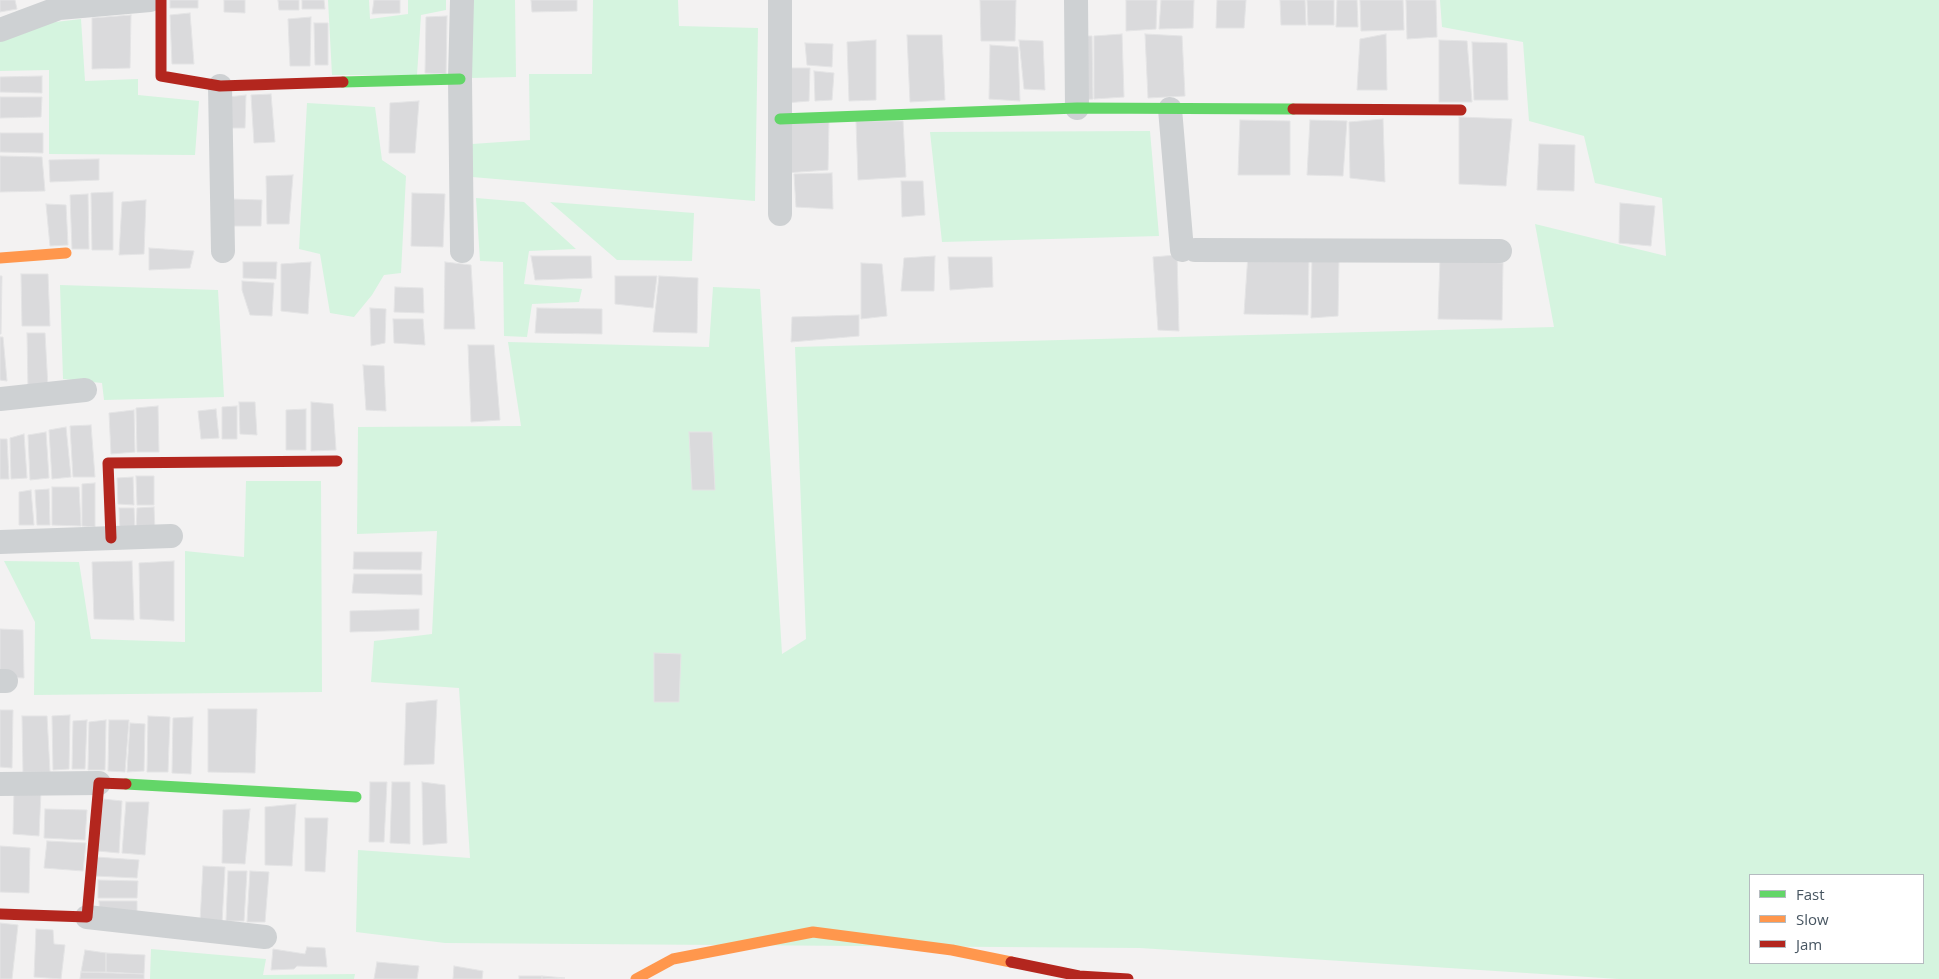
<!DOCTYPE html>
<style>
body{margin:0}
#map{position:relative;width:1939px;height:979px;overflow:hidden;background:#f3f2f2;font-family:"Open Sans",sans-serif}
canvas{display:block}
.legend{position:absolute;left:1749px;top:874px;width:175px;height:90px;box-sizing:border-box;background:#fff;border:1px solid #b5bbc0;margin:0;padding:6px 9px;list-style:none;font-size:15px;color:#475561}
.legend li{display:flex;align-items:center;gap:10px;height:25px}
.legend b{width:25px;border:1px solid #b5bbc0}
</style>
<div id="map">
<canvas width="1939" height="979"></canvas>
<ul class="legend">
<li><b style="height:6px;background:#63d668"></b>Fast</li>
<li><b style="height:6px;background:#ff974d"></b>Slow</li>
<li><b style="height:6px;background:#b3261e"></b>Jam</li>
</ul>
</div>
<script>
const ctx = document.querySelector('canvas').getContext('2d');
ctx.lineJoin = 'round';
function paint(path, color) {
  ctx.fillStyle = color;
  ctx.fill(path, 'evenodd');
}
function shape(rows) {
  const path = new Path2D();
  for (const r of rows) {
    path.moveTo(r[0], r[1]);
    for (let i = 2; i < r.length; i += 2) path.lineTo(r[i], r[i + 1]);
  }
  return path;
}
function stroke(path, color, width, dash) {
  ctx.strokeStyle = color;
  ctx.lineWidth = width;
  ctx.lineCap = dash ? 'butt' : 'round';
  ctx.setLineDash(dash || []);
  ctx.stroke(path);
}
paint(shape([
 [328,0,369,0,370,19,408,14,408,0,446,0,446,10,421,15,417,75,332,75],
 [470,0,515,0,516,77,470,78],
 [593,0,678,0,679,26,758,28,755,201,472,177,472,144,530,140,529,74,592,74],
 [1440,0,1939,0,1939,979,1619,979,1140,948,445,943,356,932,358,850,470,858,459,688,371,682,374,641,432,634,437,531,357,534,358,427,521,426,508,342,709,347,713,287,760,289,782,654,806,639,795,347,1554,327,1535,224,1666,256,1662,198,1595,183,1584,136,1529,121,1523,42,1442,27],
 [1750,875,1923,875,1923,963,1750,963],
 [81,19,85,81,138,79,138,95,199,101,195,155,49,154,49,70,0,71,0,38,47,23],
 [307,103,375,107,382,160,406,176,401,273,384,275,372,295,354,317,330,313,320,254,299,249],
 [1150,131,1159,236,942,242,930,132],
 [476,198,524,202,576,249,529,251,524,284,582,289,579,302,532,304,527,337,504,336,503,262,480,261],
 [550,202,694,213,692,261,617,260],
 [60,285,218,290,224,397,104,400,102,383,63,379],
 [246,481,321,481,322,692,34,695,35,622,4,561,79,562,91,639,185,642,185,551,244,557],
 [151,949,266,959,263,975,355,974,354,979,150,979]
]), '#d5f4df');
const building = shape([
 [0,0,15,0,17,9,0,12,0,0],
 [170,0,198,0,198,8,170,8,170,0],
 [224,0,245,0,245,13,224,12,224,0],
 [278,0,299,0,299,10,279,10,278,0],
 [302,0,324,0,325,9,302,9,302,0],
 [374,0,400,0,400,13,372,14,374,0],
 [531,0,577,0,577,11,532,12,531,0],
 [980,0,1016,0,1015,41,981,41,980,0],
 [1126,0,1157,0,1156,29,1126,31,1126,0],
 [1161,0,1194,0,1193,28,1159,29,1161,0],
 [1217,0,1246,0,1244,28,1216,28,1217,0],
 [1280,0,1305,0,1306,25,1281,25,1280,0],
 [1307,0,1334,0,1334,25,1308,25,1307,0],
 [1337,0,1357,0,1358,27,1336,27,1337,0],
 [1360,0,1403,0,1404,30,1361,31,1360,0],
 [1406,0,1436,0,1437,37,1407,39,1406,0],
 [190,13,194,64,172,64,170,15,190,13],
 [131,15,130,68,92,69,92,18,131,15],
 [447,16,446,74,425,73,426,17,447,16],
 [311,17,310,66,290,66,288,19,311,17],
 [314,23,328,23,328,65,315,65,314,23],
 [1122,34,1124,97,1094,99,1094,36,1122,34],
 [1145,34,1182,36,1185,96,1148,98,1145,34],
 [1386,34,1387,90,1357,90,1360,39,1386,34],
 [907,35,942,35,945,100,910,102,907,35],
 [1077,36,1092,36,1093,99,1078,100,1077,36],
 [876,40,876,100,849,101,847,42,876,40],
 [1019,40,1043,41,1045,90,1024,89,1019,40],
 [1439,40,1467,41,1472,102,1439,102,1439,40],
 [1472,42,1507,43,1508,100,1474,100,1472,42],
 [805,43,833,44,832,67,807,65,805,43],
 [990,45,1018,47,1020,101,989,99,990,45],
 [785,68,810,68,809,101,785,103,785,68],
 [814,71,834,73,832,100,815,101,814,71],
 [42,76,42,93,0,92,0,77,42,76],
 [271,94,275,142,254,143,251,95,271,94],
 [246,95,245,128,229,128,228,97,246,95],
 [0,97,42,97,41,117,0,118,0,97],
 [419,101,415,153,389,153,390,103,419,101],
 [1459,117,1512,119,1506,186,1459,184,1459,117],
 [1383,119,1385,182,1350,178,1349,122,1383,119],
 [1240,120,1290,121,1290,175,1238,175,1240,120],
 [1310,120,1347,121,1343,176,1307,175,1310,120],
 [829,121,828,170,785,173,784,124,829,121],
 [856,121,903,121,906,177,858,180,856,121],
 [0,133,43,133,43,153,0,152,0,133],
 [1539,144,1575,145,1574,191,1537,190,1539,144],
 [0,156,42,157,45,191,0,192,0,156],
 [99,159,99,180,50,182,49,160,99,159],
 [832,173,833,209,796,207,794,174,832,173],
 [293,175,289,224,267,224,266,176,293,175],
 [901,181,923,181,925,215,902,217,901,181],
 [113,192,113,250,92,250,91,193,113,192],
 [412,193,445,194,443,247,411,246,412,193],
 [88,194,89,249,72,249,70,195,88,194],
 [230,199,262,200,261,226,229,226,230,199],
 [146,200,144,254,119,255,122,202,146,200],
 [1620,203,1655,206,1651,246,1619,243,1620,203],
 [46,204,66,205,68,245,50,246,46,204],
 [149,248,194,251,190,268,149,270,149,248],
 [1248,254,1309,257,1308,315,1244,314,1248,254],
 [1177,255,1179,331,1158,330,1153,257,1177,255],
 [531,256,591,256,592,278,535,280,531,256],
 [935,256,934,291,901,291,904,258,935,256],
 [948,257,992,257,993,287,950,290,948,257],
 [1312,258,1339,260,1338,316,1311,318,1312,258],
 [1440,259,1503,263,1502,320,1438,319,1440,259],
 [243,262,277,262,276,279,243,278,243,262],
 [311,262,308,314,281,311,281,264,311,262],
 [445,262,471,265,475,329,444,329,445,262],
 [861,263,882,264,887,316,861,319,861,263],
 [21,274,48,274,50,326,22,326,21,274],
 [0,276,2,276,1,334,0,334,0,276],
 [615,276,657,276,653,308,615,304,615,276],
 [659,276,698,278,697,333,653,332,659,276],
 [242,281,274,283,272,316,250,315,242,290,242,281],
 [395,287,423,288,424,313,394,312,395,287],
 [370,308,386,309,385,343,371,346,370,308],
 [537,308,602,309,602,334,535,333,537,308],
 [859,315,859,336,791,342,792,317,859,315],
 [393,319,423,319,425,345,394,343,393,319],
 [27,333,45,333,48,388,28,389,27,333],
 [0,337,3,337,7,381,0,380,0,337],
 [468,345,494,345,500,420,471,422,468,345],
 [363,365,384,366,386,411,366,410,363,365],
 [239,402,255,402,257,435,240,434,239,402],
 [311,402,333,404,336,450,311,451,311,402],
 [158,406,159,452,137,452,136,408,158,406],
 [237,406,237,439,222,439,222,407,237,406],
 [216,409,219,438,201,439,198,411,216,409],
 [306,409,306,450,286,450,286,410,306,409],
 [134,410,135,452,111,454,109,413,134,410],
 [91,425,95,477,73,477,70,426,91,425],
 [66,427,71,477,52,479,49,430,66,427],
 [46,432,49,478,30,480,28,435,46,432],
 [689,432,712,432,715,490,692,490,689,432],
 [24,434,27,478,11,479,10,438,24,434],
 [0,439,7,439,9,479,0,479,0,439],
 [136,476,154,476,154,505,137,505,136,476],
 [133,477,134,505,118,504,117,478,133,477],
 [95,483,95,527,82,526,82,484,95,483],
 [52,487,79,487,81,526,52,525,52,487],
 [49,489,50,525,37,525,35,490,49,489],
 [31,490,34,525,19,525,19,492,31,490],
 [154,507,155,531,136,532,137,508,154,507],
 [119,508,134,508,135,532,120,532,119,508],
 [354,552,422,552,421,570,353,569,354,552],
 [132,561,134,620,94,619,92,562,132,561],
 [174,561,174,621,140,619,139,563,174,561],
 [354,574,422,574,422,595,352,593,354,574],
 [419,609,419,630,350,632,350,611,419,609],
 [0,629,23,630,24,678,0,677,0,629],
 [654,653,681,654,679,702,654,702,654,653],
 [437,700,434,764,404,765,406,703,437,700],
 [208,709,257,709,255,773,208,772,208,709],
 [0,710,13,710,12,768,0,767,0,710],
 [70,715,69,769,53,770,52,716,70,715],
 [22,716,47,716,50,772,23,772,22,716],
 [148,716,170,717,168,772,147,772,148,716],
 [193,717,191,774,172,773,173,718,193,717],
 [87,720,85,769,72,769,73,721,87,720],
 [106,720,105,770,88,770,89,722,106,720],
 [109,720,129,720,125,772,108,771,109,720],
 [130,723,145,724,144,771,127,772,130,723],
 [370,782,387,782,384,842,369,842,370,782],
 [392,782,410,782,410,844,390,843,392,782],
 [422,782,445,785,447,843,423,845,422,782],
 [14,791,41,792,39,836,13,834,14,791],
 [103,799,122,801,119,853,98,851,103,799],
 [126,802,149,802,145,855,122,853,126,802],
 [296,804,292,866,265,865,265,807,296,804],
 [45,809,87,810,85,840,44,838,45,809],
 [250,809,245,864,222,863,223,810,250,809],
 [305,818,328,818,325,872,305,871,305,818],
 [47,841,86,843,83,871,44,868,47,841],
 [0,846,30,848,29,893,0,892,0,846],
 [96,857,139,860,137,878,95,876,96,857],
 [203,866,225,867,222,923,200,922,203,866],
 [228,871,247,871,244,921,226,921,228,871],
 [250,871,269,872,265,922,247,922,250,871],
 [98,880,138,881,137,898,98,898,98,880],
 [99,901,137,901,137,918,100,915,99,901],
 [0,923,18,925,12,979,0,979,0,923],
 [36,929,53,930,54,944,65,945,61,979,34,977,36,929],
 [307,947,325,948,327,967,297,966,294,969,271,970,273,949,305,954,307,947],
 [85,950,106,953,106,972,81,972,85,950],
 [106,953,145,955,144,974,106,972,106,953],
 [377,962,419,966,417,979,374,979,377,962],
 [454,966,483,971,482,979,453,979,454,966],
 [81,972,144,974,144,979,80,979,81,972],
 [519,976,542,976,542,979,519,979,519,976],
 [542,976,565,978,542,979,542,976]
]);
paint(building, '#dadadc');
stroke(building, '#e4e4e5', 1);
stroke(shape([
 [462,0,460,79,462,251],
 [780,0,780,214],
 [1076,0,1077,108],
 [0,30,59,8,150,0],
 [220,86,223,251],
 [1170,109,1182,250],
 [1195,250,1500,251],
 [0,399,85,390],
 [0,542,171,536],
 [0,681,6,681],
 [0,784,99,783],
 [87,917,265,937]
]), '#ced1d3', 24);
stroke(shape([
 [343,82,460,79],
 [780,119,1077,108,1293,109],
 [126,784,356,797]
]), '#63d668', 11);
stroke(shape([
 [0,258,66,253],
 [636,979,673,959,813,932,952,950,1011,962]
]), '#ff974d', 11);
stroke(shape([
 [161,0,161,76,220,86,343,82],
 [1293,109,1461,110],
 [111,538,108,463,337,461],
 [0,914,87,917,99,783,126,784],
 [1011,962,1079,976,1128,979]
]), '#b3261e', 11);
</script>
